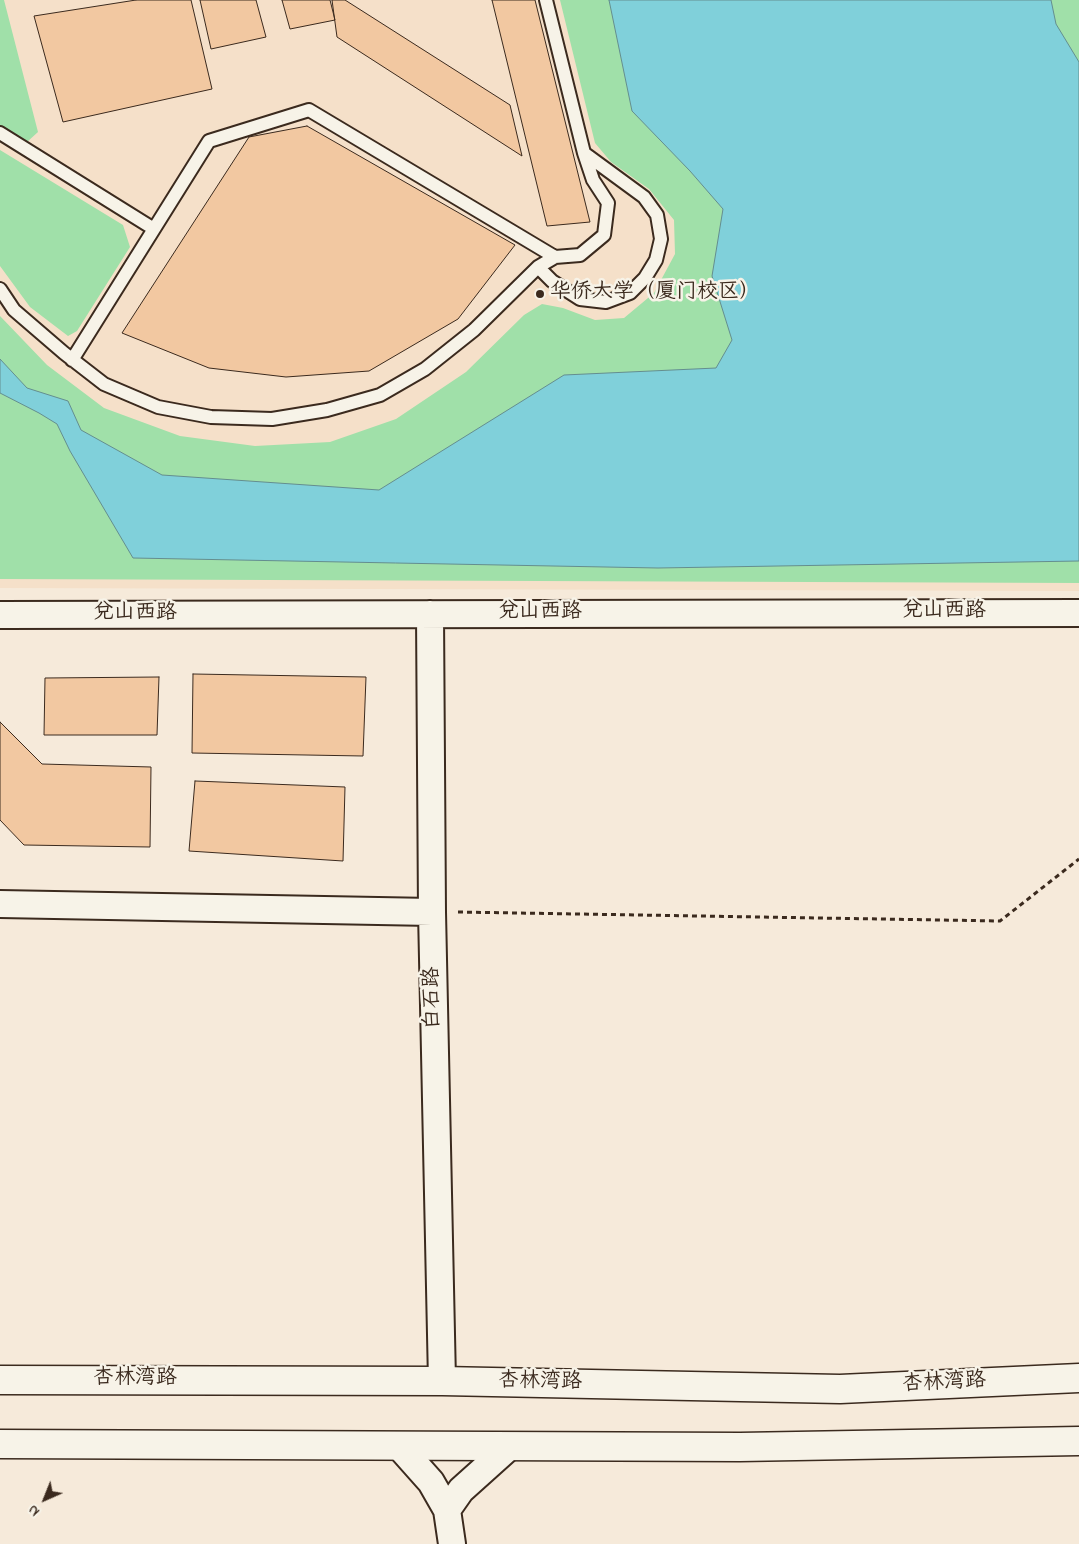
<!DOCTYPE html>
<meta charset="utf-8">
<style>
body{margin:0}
#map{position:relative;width:1079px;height:1544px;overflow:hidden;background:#f6eada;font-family:"Indie Flower",sans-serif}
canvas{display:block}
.north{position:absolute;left:20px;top:1474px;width:50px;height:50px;-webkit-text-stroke:4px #f7f3e8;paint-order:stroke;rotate:224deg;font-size:14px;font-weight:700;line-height:20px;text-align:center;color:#3b2a1e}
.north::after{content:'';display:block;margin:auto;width:18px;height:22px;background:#3b2a1e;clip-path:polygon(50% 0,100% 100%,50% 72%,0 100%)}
</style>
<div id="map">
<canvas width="1079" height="1544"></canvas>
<div class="north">N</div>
</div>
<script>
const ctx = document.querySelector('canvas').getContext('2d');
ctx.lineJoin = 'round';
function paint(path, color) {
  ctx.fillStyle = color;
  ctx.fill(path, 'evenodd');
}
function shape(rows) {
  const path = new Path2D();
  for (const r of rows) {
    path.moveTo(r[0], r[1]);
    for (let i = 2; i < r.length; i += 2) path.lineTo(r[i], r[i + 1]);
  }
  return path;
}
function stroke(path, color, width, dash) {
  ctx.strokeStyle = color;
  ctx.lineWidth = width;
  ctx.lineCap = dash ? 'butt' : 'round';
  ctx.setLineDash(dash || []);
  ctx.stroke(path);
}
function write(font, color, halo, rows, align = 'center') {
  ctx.font = font + ' "Indie Flower","LXGW WenKai TC",sans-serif';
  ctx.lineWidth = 5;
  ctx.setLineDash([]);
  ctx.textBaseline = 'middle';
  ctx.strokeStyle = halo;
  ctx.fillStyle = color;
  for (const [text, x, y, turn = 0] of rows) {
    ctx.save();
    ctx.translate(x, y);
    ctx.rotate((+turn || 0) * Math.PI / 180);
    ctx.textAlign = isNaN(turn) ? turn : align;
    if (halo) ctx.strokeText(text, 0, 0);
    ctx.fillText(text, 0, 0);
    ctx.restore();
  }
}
paint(shape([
 [0,0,1079,0,1079,591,0,588]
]), '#f5e0c9');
paint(shape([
 [0,0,4,0,38,132,27,142,0,127],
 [560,0,1079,0,1079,583,0,579,0,316,47,365,104,408,180,436,255,446,330,442,396,419,466,372,524,315,542,304,563,308,595,320,624,318,654,293,675,254,674,220,649,189,611,162,595,143],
 [0,150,123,225,130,247,77,331,68,336,30,307,0,266]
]), '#a0e0a9');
const water = shape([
 [609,0,1051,0,1056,24,1079,62,1079,561,658,568,133,558,70,451,57,424,39,413,0,393,0,359,27,388,68,401,81,430,162,475,379,490,564,375,716,368,732,340,712,276,723,209,690,171,632,111,609,0]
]);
paint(water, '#80d0da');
stroke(water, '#648e8f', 1);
const building = shape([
 [136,0,191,0,212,89,63,122,34,16,136,0],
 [200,0,256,0,266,37,211,49,200,0],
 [282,0,330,0,335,20,290,29,282,0],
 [332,0,345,0,510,105,522,156,337,37,332,0],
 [492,0,535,0,590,222,547,226,492,0],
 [307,126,515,245,458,319,369,371,286,377,209,368,122,333,249,137,307,126],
 [193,674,366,677,363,756,192,753,193,674],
 [159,677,157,735,44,735,45,678,159,677],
 [0,722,42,764,151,767,150,847,24,845,0,820,0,722],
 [195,781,345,787,343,861,189,851,195,781]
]);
paint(building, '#f2c8a1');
stroke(building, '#3b2a1e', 1);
const lane = shape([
 [0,133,154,229],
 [538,267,552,281,580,299,606,302,630,293,645,278,656,260,661,239,657,215,644,197,584,153,546,0],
 [0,289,14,310,64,353,104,384,158,407,211,417,272,419,327,410,380,395,425,369,474,330,538,267,555,257,580,255,604,235,608,203,593,180,584,153],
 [72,360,209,141,309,110,555,257]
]);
const street = shape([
 [430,614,432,912,442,1381],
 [0,615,1079,613],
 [0,904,432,912],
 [399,1446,431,1482,447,1510,461,1490,510,1446],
 [447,1510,452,1544]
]);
const secondary = shape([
 [0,1380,442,1381,840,1389,1079,1378],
 [0,1444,740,1447,1079,1441]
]);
stroke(lane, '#3b2a1e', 16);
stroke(street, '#3b2a1e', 30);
stroke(secondary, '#3b2a1e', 31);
stroke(shape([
 [458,912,1000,921,1079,859]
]), '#3b2a1e', 3, [5, 4]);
stroke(lane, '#f7f3e8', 12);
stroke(street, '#f7f3e8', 26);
stroke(secondary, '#f7f3e8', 28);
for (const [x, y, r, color] of [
 [540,294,5,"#3b2a1e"]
]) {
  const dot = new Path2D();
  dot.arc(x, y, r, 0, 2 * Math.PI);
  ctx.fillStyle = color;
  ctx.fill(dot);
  stroke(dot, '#f7f3e8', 2);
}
write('21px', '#3b2a1e', '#f7f3e8', [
 ["华侨大学（厦门校区）",550,294]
], 'left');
write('21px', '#3b2a1e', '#f7f3e8', [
 ["兑山西路",944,613],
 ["兑山西路",540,614],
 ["兑山西路",135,615],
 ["白石路",434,998,-91],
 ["杏林湾路",135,1380],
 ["杏林湾路",540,1383,1],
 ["杏林湾路",944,1384,-3]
]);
</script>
